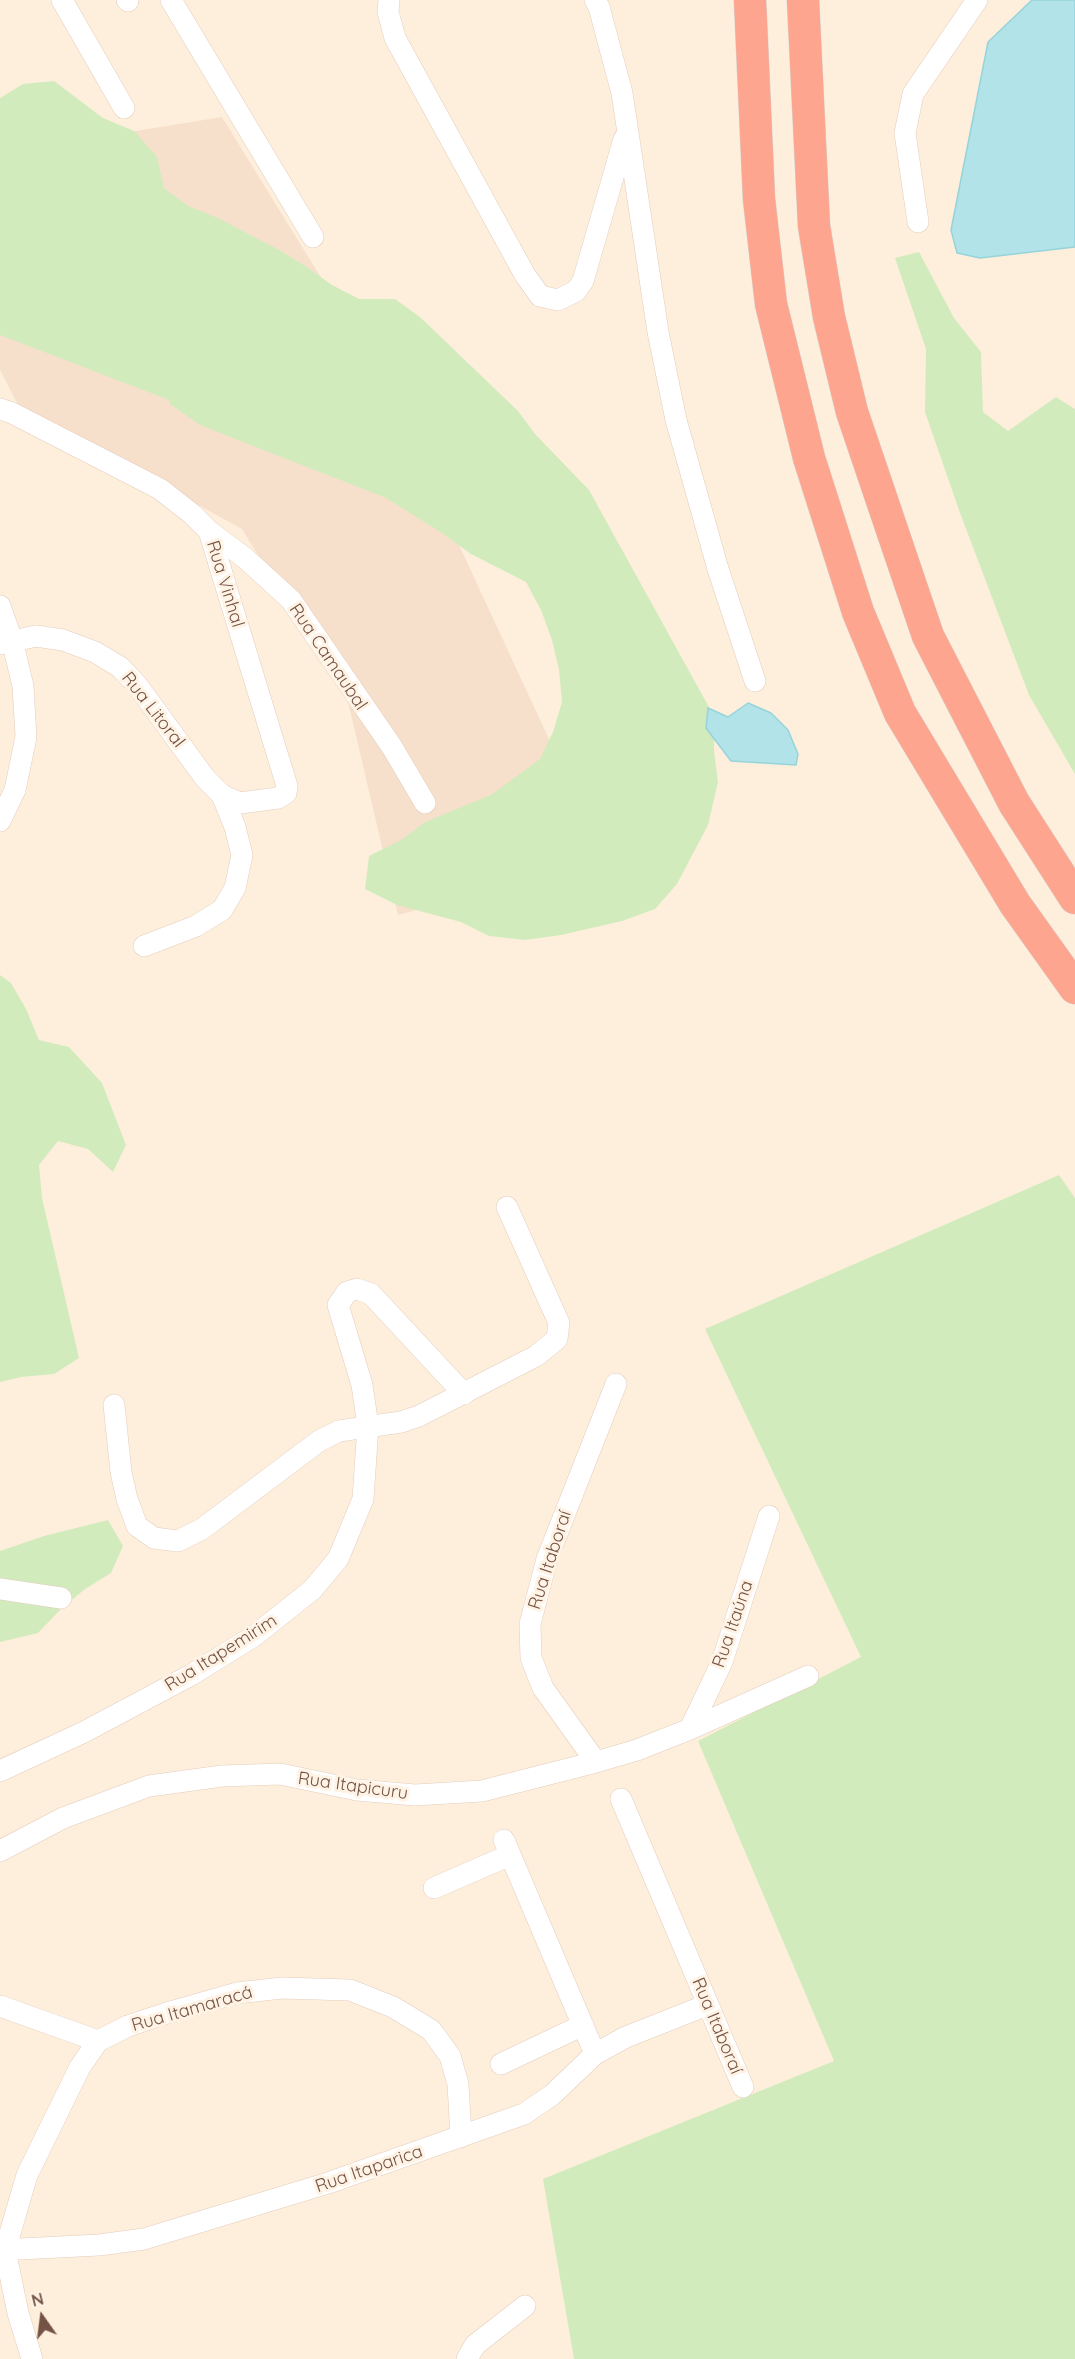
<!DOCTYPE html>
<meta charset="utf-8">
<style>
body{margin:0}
#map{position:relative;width:1075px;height:2359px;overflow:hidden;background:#feefdd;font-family:Quicksand,sans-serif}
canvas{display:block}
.north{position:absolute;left:12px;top:2287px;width:60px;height:60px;-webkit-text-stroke:4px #fff3e5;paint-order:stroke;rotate:346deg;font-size:16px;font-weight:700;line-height:24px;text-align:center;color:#745345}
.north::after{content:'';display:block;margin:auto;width:21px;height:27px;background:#745345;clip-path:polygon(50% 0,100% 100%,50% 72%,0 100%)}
</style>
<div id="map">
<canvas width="1075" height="2359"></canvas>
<div class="north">N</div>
</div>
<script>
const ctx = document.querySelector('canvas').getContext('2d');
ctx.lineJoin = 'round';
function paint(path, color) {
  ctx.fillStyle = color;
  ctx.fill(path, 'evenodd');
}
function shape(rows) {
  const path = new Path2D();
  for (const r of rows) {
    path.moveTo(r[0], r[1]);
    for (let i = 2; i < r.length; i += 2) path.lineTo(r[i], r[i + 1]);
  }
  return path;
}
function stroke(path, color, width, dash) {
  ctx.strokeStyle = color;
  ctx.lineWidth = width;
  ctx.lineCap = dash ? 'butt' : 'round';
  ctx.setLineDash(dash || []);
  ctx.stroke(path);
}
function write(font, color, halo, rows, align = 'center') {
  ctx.font = font + ' Quicksand,sans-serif';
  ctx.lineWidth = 6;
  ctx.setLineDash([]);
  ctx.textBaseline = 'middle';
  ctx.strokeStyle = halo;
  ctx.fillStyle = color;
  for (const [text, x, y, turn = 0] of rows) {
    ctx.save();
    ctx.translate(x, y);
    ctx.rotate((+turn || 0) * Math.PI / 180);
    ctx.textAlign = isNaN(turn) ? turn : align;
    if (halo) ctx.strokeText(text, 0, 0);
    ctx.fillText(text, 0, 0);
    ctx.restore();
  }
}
paint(shape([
 [222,117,378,370,605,860,398,915,348,702,242,529,19,407,0,370,0,213,55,144]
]), '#f6e0cb');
paint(shape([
 [54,81,103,118,134,131,157,157,164,188,188,206,220,219,279,250,307,267,332,285,359,299,395,299,420,317,518,411,536,435,589,490,715,718,714,751,718,782,708,825,677,884,655,909,622,921,561,935,525,940,489,936,461,922,397,905,365,889,369,856,401,840,425,822,491,795,540,759,553,732,562,702,559,670,552,640,541,610,526,582,471,554,442,533,386,498,200,425,170,404,169,400,0,335,0,98,23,84],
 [919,252,954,318,981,352,983,412,1008,431,1056,397,1075,409,1075,774,1029,695,960,513,925,412,926,349,895,258],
 [0,975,11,983,26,1009,39,1040,69,1047,102,1083,126,1145,113,1172,88,1149,58,1141,39,1165,42,1198,79,1358,54,1374,21,1377,0,1382],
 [1059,1175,1075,1198,1075,2359,574,2359,543,2179,834,2061,698,1741,861,1657,705,1329],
 [108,1520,123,1546,111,1573,85,1589,61,1609,38,1633,0,1642,0,1551,44,1536]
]), '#d2ebbc');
const water = shape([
 [1032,0,1075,0,1075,247,980,258,957,253,951,230,988,42,1032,0],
 [748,703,771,713,788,730,798,754,796,765,731,761,706,728,708,708,728,717,748,703]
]);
paint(water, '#b1e3e8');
stroke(water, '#97d4da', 1.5);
const minor = shape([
 [62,0,124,108],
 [127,0,128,1],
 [171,0,313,237],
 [389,0,388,12,395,38,525,275,540,296,558,300,576,291,583,281,624,139],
 [595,0,599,7,622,93,658,332,676,420,718,569,755,681],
 [918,222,905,133,913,94,977,0],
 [0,409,12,413,160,489,192,514,209,531,287,786,286,793,278,798,240,803,222,795,205,778,137,685,120,667,95,652,63,640,36,636,0,644],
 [209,531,245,558,291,600,392,747,425,803],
 [0,606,12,640,23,686,26,737,15,790,0,821],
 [144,946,196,926,222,910,235,888,242,855,235,827,222,795],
 [114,1405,121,1472,127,1499,137,1526,154,1538,178,1541,202,1529,319,1441,339,1431,401,1422,419,1416,536,1356,557,1339,559,1323,507,1207],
 [0,1589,61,1598],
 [690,1729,722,1662,769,1516],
 [596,1762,543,1688,531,1658,530,1624,547,1559,616,1384],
 [0,1771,84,1732,191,1675,254,1636,312,1590,338,1559,363,1499,368,1426,362,1385,338,1305,347,1292,357,1289,371,1294,464,1394],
 [621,1799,743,2087],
 [504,1840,595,2054],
 [0,1851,63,1818,149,1786,222,1776,280,1774,357,1790,415,1795,482,1791,596,1762,637,1750,690,1729,808,1676],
 [434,1888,510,1855],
 [0,2006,98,2041],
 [501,2064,583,2025],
 [0,2250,99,2245,144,2239,328,2183,524,2114,552,2095,595,2054,626,2037,707,2005],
 [32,2359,18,2313,5,2250,27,2175,80,2067,98,2041,128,2026,170,2012,237,1993,282,1988,350,1990,393,2007,431,2030,450,2056,458,2084,461,2137],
 [467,2359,475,2345,525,2306]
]);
const highway = shape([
 [750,0,759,199,771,304,809,458,858,612,900,713,1015,904,1075,988],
 [803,0,814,226,829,317,852,412,928,636,1014,803,1075,898]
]);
stroke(minor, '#e4ccbc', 22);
stroke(highway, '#dbd2cf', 33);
stroke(minor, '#fff', 21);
stroke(highway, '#fda58f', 32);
write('18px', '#745345', '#fff3e5', [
 ["Rua Vinhal",225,584,73],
 ["Rua Camaubal",328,657,56],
 ["Rua Litoral",153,710,52],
 ["Rua Itaboraí",550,1560,-72],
 ["Rua Itaúna",733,1624,-71],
 ["Rua Itapemirim",221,1653,-32],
 ["Rua Itapicuru",353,1786,8],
 ["Rua Itamaracá",192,2009,-16],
 ["Rua Itaboraí",717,2026,67],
 ["Rua Itaparica",369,2169,-19]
]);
</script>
